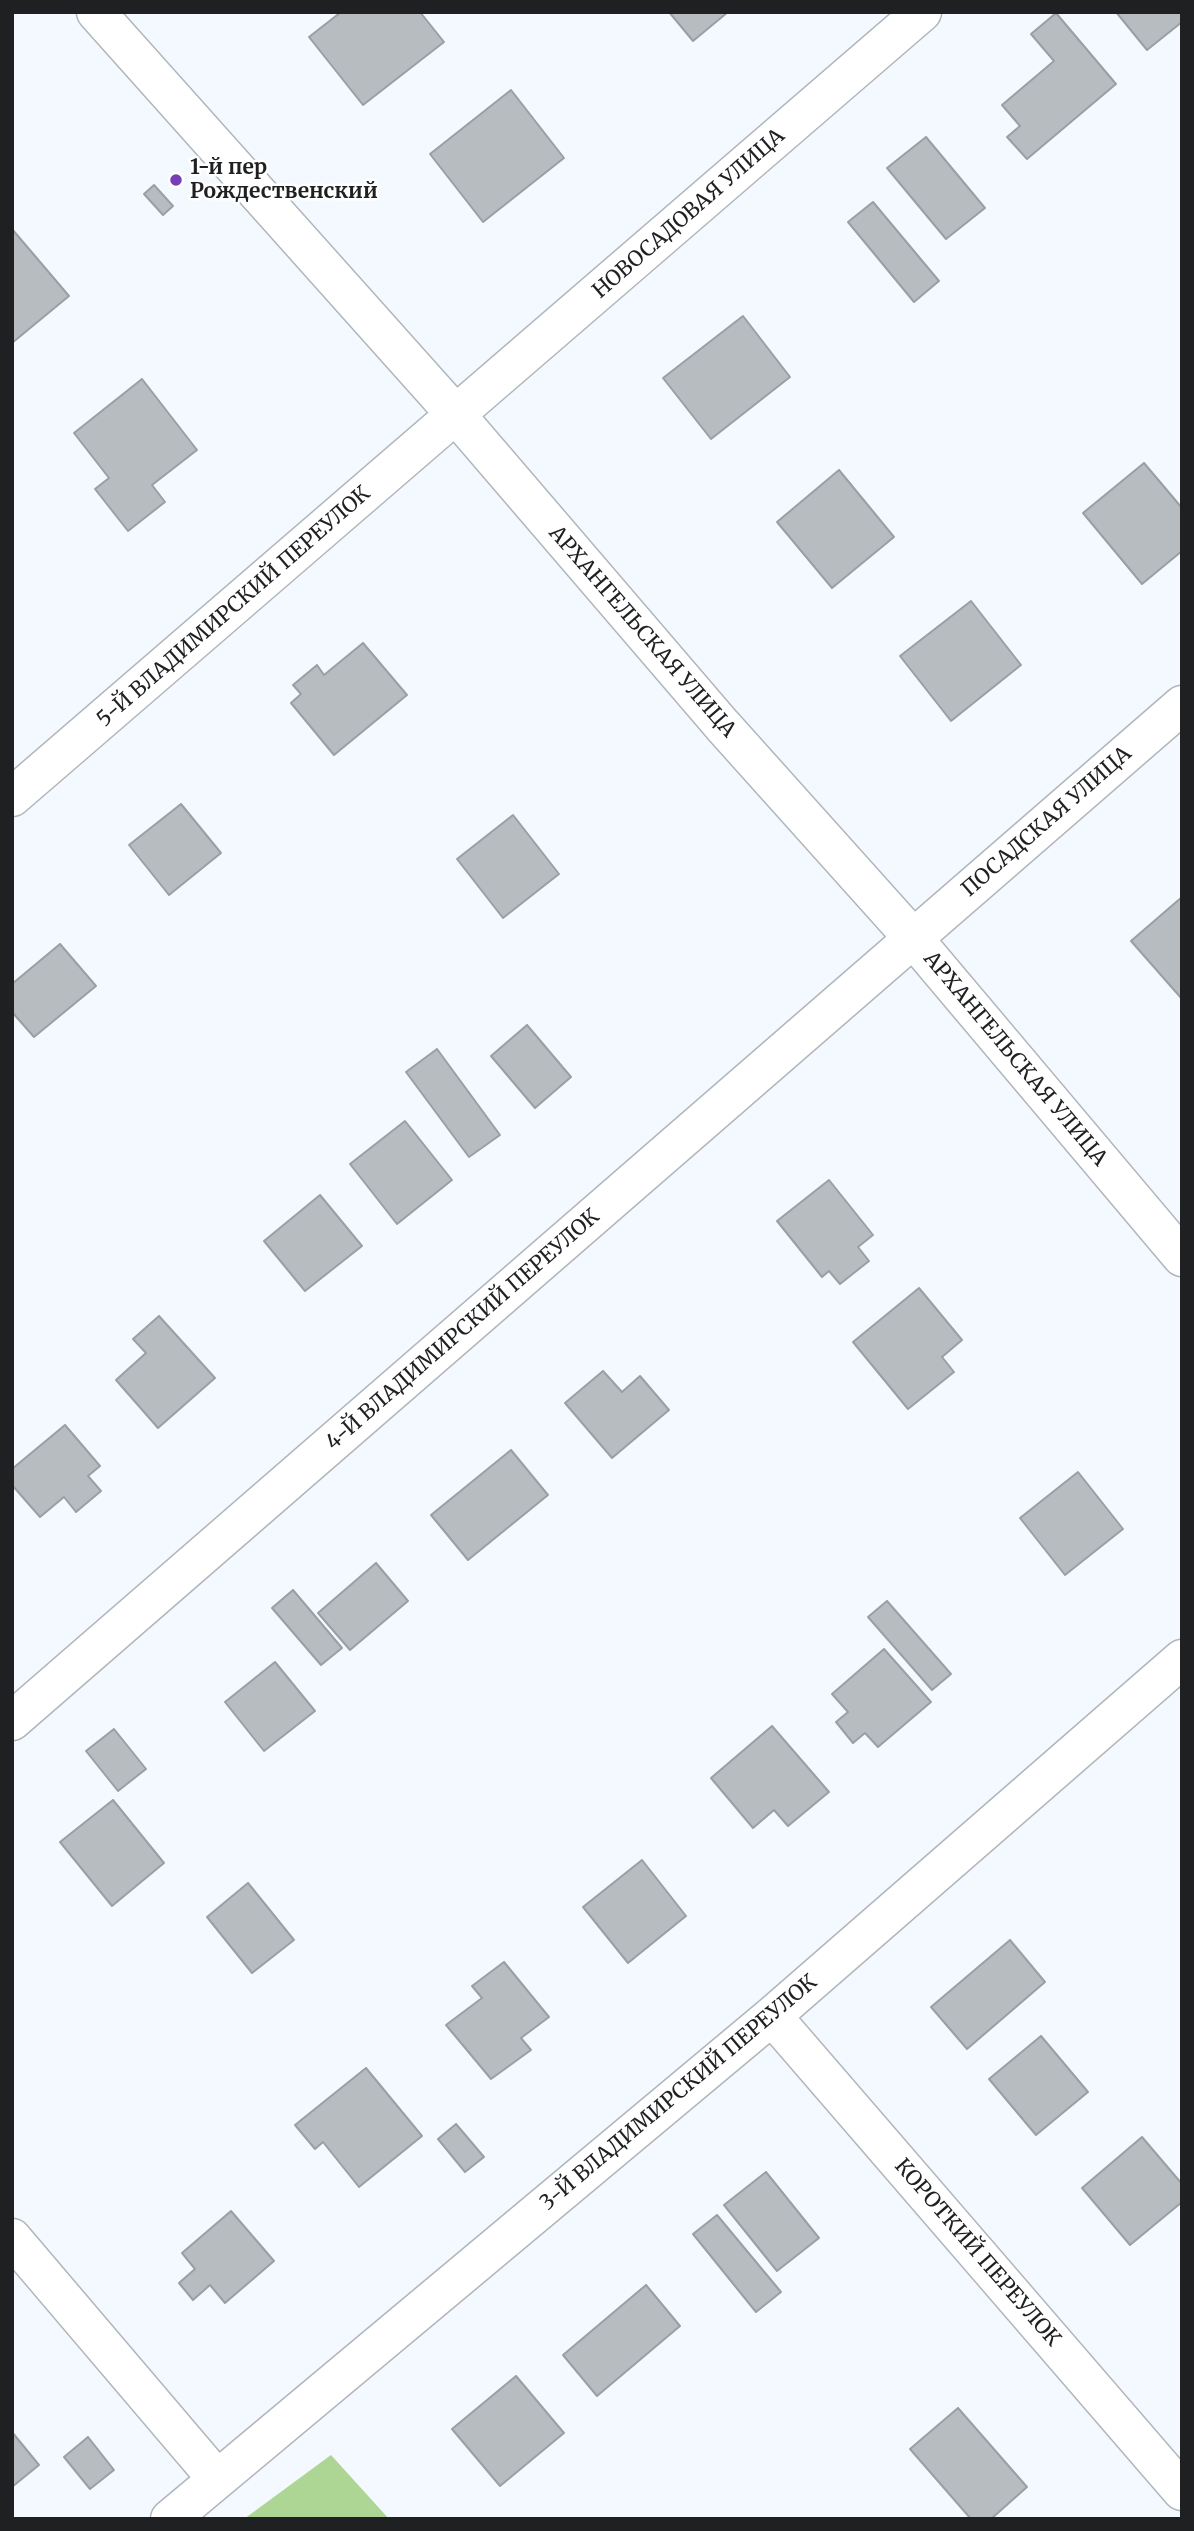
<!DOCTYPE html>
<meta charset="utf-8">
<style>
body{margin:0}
#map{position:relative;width:1194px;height:2531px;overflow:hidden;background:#f3f9fe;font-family:Merriweather,serif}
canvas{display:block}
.frame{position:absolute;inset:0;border:14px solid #1e2022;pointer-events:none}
</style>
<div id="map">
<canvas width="1194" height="2531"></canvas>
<div class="frame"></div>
</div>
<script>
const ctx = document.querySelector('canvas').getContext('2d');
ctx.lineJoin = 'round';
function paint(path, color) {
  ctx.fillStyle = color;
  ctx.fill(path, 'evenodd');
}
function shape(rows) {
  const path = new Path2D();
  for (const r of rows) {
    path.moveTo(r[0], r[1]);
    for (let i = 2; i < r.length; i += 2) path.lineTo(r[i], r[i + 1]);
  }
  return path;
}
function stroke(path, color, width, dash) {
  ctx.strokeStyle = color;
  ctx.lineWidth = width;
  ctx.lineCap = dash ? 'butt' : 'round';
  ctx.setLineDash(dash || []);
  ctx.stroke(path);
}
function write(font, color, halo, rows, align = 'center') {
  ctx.font = font + ' Merriweather,serif';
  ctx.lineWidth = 5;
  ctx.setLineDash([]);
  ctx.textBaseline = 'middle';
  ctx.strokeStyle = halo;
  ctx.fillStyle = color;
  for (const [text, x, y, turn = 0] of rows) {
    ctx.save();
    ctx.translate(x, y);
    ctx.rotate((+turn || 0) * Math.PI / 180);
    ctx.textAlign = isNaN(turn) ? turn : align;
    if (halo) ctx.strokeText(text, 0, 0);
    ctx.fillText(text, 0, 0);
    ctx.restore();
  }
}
paint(shape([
 [331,2455,389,2519,244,2519]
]), '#add594');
const building = shape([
 [341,12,420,12,444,42,363,105,309,37,341,12],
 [669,12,728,12,693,41,669,12],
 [1116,12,1182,12,1182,22,1147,50,1116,12],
 [1056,13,1116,84,1027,159,1007,137,1020,126,1002,105,1054,61,1031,34,1056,13],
 [511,90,564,158,483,222,430,154,511,90],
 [926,137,985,208,946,239,887,168,926,137],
 [154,185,173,206,163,215,144,194,154,185],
 [873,202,939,281,914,302,848,222,873,202],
 [12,229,69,296,12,343,12,229],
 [743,316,790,377,711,439,663,378,743,316],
 [142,379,197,450,152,485,165,502,128,531,95,489,109,478,74,433,142,379],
 [1144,463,1182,508,1182,551,1142,584,1083,513,1144,463],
 [839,470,894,537,832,588,777,522,839,470],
 [971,601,1021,665,951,721,900,656,971,601],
 [363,643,407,695,334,755,291,703,301,694,293,685,317,665,324,675,363,643],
 [181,804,221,853,169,895,129,845,181,804],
 [513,815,559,874,503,918,457,859,513,815],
 [1182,897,1182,999,1131,941,1182,897],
 [60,944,96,986,34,1037,12,1012,12,984,60,944],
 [527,1025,571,1077,535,1108,491,1056,527,1025],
 [437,1049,500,1135,469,1157,406,1072,437,1049],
 [405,1121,452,1180,397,1224,350,1164,405,1121],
 [829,1180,873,1235,858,1247,869,1261,840,1284,829,1271,822,1277,777,1221,829,1180],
 [320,1195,362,1246,305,1291,264,1241,320,1195],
 [919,1288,962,1340,942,1357,954,1372,908,1409,853,1342,919,1288],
 [159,1316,215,1378,158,1428,116,1380,146,1353,133,1339,159,1316],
 [603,1371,622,1392,640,1376,669,1410,612,1458,565,1403,603,1371],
 [65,1425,100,1466,88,1476,101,1491,76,1512,64,1497,40,1517,12,1485,12,1469,65,1425],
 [511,1450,548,1495,468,1560,431,1515,511,1450],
 [1078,1472,1123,1529,1065,1575,1020,1518,1078,1472],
 [376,1563,408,1601,350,1650,318,1613,376,1563],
 [293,1590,342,1648,321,1665,272,1608,293,1590],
 [887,1601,951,1674,932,1690,868,1617,887,1601],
 [884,1649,931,1702,878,1747,865,1733,853,1743,836,1722,848,1712,832,1694,884,1649],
 [275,1662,315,1711,264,1751,225,1702,275,1662],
 [772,1726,829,1792,788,1826,774,1810,753,1828,711,1778,772,1726],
 [114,1729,146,1769,118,1791,86,1751,114,1729],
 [113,1800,164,1863,112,1906,60,1842,113,1800],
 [642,1860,686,1916,628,1963,583,1907,642,1860],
 [248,1883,294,1940,252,1973,207,1917,248,1883],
 [1010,1940,1045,1982,967,2049,931,2007,1010,1940],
 [504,1962,549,2017,521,2038,531,2050,491,2079,446,2025,482,1998,472,1986,504,1962],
 [1041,2036,1088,2092,1036,2135,989,2079,1041,2036],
 [366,2068,422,2136,359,2187,323,2142,315,2149,295,2125,366,2068],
 [456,2124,484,2157,465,2172,438,2139,456,2124],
 [1142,2137,1182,2184,1182,2202,1130,2245,1082,2188,1142,2137],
 [766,2172,819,2238,777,2271,724,2205,766,2172],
 [231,2211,274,2261,225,2303,210,2285,193,2300,179,2283,195,2269,182,2253,231,2211],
 [717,2215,781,2292,756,2312,693,2234,717,2215],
 [646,2285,680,2326,597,2396,563,2355,646,2285],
 [516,2376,564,2433,500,2486,452,2429,516,2376],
 [958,2408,1027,2487,991,2519,971,2519,910,2449,958,2408],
 [12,2432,39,2465,12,2487,12,2432],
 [88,2437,114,2470,90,2489,64,2457,88,2437]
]);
paint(building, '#b6bcc0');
stroke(building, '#9a9fa4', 2);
const minor = shape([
 [12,797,922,12],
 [12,1721,1182,705],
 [772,2016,1182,2491],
 [12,2238,217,2479],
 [170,2519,772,2016,1182,1659]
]);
const tertiary = shape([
 [96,12,457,416,722,725,913,938,1182,1257]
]);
stroke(minor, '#b0b6bb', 41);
stroke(tertiary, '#b0b6bb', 41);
stroke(minor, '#fff', 38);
stroke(tertiary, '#fff', 38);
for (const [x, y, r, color] of [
 [176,180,7,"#763fb6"]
]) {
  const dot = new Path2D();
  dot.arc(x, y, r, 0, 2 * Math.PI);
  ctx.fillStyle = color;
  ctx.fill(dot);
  stroke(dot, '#fff', 2.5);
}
write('bold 21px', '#1e2022', '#fff', [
 ["1-й пер",190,168],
 ["Рождественский",190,192]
], 'left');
write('21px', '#1e2022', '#fff', [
 ["НОВОСАДОВАЯ УЛИЦА",689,214,-41],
 ["5-Й ВЛАДИМИРСКИЙ ПЕРЕУЛОК",234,607,-41],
 ["АРХАНГЕЛЬСКАЯ УЛИЦА",642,632,49],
 ["ПОСАДСКАЯ УЛИЦА",1047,822,-41],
 ["АРХАНГЕЛЬСКАЯ УЛИЦА",1015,1059,50],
 ["4-Й ВЛАДИМИРСКИЙ ПЕРЕУЛОК",463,1330,-41],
 ["3-Й ВЛАДИМИРСКИЙ ПЕРЕУЛОК",679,2093,-40],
 ["КОРОТКИЙ ПЕРЕУЛОК",977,2253,49]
]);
</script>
